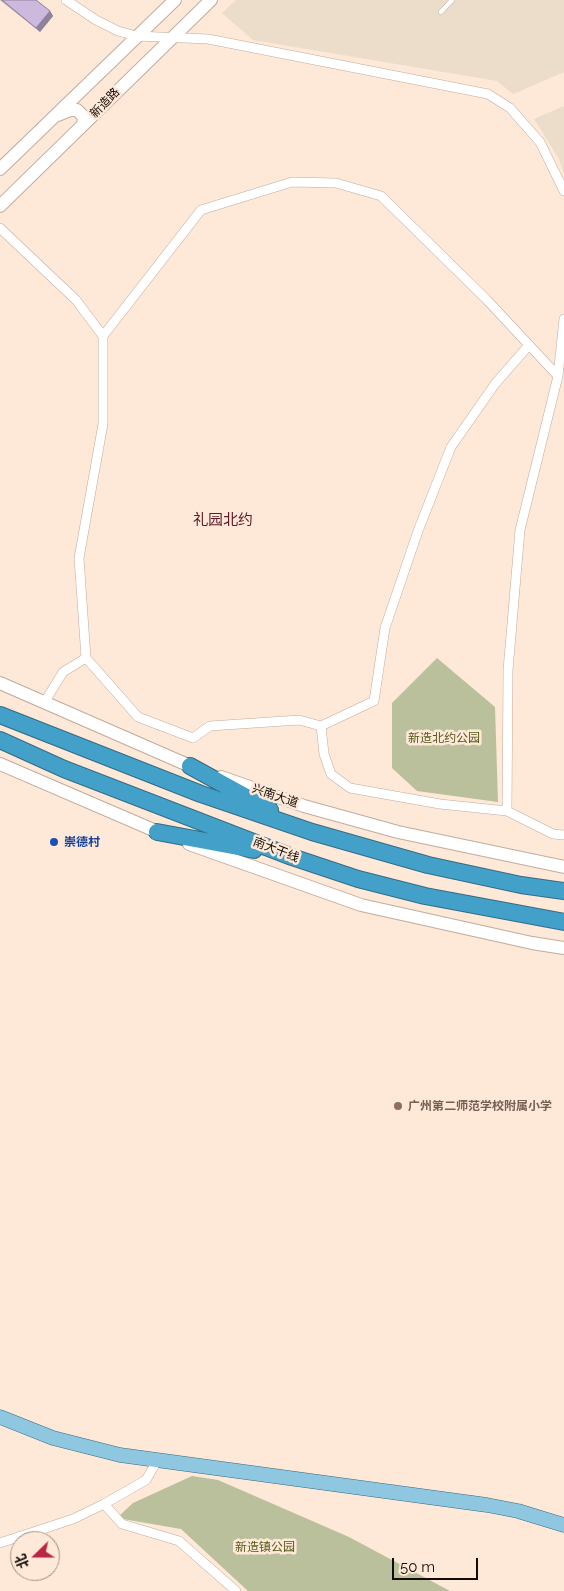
<!DOCTYPE html>
<meta charset="utf-8">
<style>
body{margin:0}
#map{position:relative;width:564px;height:1591px;overflow:hidden;background:#fee8d8;font-family:Raleway,"Noto Sans SC",sans-serif}
canvas{display:block}
.north{position:absolute;left:10px;top:1531px;width:50px;height:50px;box-sizing:border-box;background:#fee8d8;border:1px solid #a09084;border-radius:50%;rotate:248deg;font-size:14px;font-weight:700;line-height:20px;text-align:center;color:#120b06}
.north::after{content:'';display:block;margin:auto;width:18px;height:22px;background:#b92744;clip-path:polygon(50% 0,100% 100%,50% 72%,0 100%)}
.scale{position:absolute;left:392px;top:1558px;width:86px;height:22px;box-sizing:border-box;border:2px solid #120b06;border-top:0;padding-left:6px;font-size:15px;line-height:18px;white-space:nowrap;color:#120b06;-webkit-text-stroke:4px #fee8d8;paint-order:stroke}
</style>
<div id="map">
<canvas width="564" height="1591"></canvas>
<div class="north">北</div>
<div class="scale">50 m</div>
</div>
<script>
const ctx = document.querySelector('canvas').getContext('2d');
ctx.lineJoin = 'round';
function paint(path, color) {
  ctx.fillStyle = color;
  ctx.fill(path, 'evenodd');
}
function shape(rows) {
  const path = new Path2D();
  for (const r of rows) {
    path.moveTo(r[0], r[1]);
    for (let i = 2; i < r.length; i += 2) path.lineTo(r[i], r[i + 1]);
  }
  return path;
}
function stroke(path, color, width, dash) {
  ctx.strokeStyle = color;
  ctx.lineWidth = width;
  ctx.lineCap = dash ? 'butt' : 'round';
  ctx.setLineDash(dash || []);
  ctx.stroke(path);
}
function write(font, color, halo, rows, align = 'center') {
  ctx.font = font + ' Raleway,"Noto Sans SC",sans-serif';
  ctx.lineWidth = 5;
  ctx.setLineDash([]);
  ctx.textBaseline = 'middle';
  ctx.strokeStyle = halo;
  ctx.fillStyle = color;
  for (const [text, x, y, turn = 0] of rows) {
    ctx.save();
    ctx.translate(x, y);
    ctx.rotate((+turn || 0) * Math.PI / 180);
    ctx.textAlign = isNaN(turn) ? turn : align;
    if (halo) ctx.strokeText(text, 0, 0);
    ctx.fillText(text, 0, 0);
    ctx.restore();
  }
}
paint(shape([
 [236,0,564,0,564,72,513,94,497,81,253,40,222,13],
 [564,106,564,174,559,159,534,119]
]), '#ecdcca');
paint(shape([
 [437,658,495,707,498,802,417,791,392,768,392,703],
 [192,1476,218,1480,349,1537,450,1591,248,1591,181,1529,117,1518,133,1503]
]), '#babf9c');
const lane = shape([
 [441,12,452,0]
]);
const street = shape([
 [66,0,96,20,118,31,136,36,208,39,488,94,510,108,540,142,564,191],
 [0,228,76,300,103,336,103,424,79,558,86,658,138,717,193,738,210,726,299,720,321,726,374,701,385,628,418,531,451,447,495,384,529,345],
 [103,336,201,210,292,182,336,183,381,196,487,300,558,376],
 [44,703,63,672,86,658],
 [321,726,324,754,331,774,350,788,440,804,507,811,553,834,564,835],
 [507,811,508,670,520,530,558,376,564,319],
 [104,1504,122,1524,179,1541,236,1591],
 [0,1543,73,1519,104,1504,146,1480,157,1461]
]);
const secondary = shape([
 [58,115,70,110,77,110,84,117,83,125],
 [0,169,175,0],
 [0,206,211,0],
 [0,683,197,769],
 [0,764,165,835],
 [221,777,304,806,398,832,564,867],
 [189,844,361,905,532,943,564,948]
]);
const primary = shape([
 [0,1417,53,1438,120,1455,487,1505,518,1511,564,1525]
]);
const highway = shape([
 [0,715,201,794,312,832,428,865,521,885,564,891],
 [0,740,64,769,292,857,358,879,425,896,564,922],
 [190,766,270,810],
 [157,832,254,850]
]);
stroke(lane, '#c1ac9d', 5.5);
stroke(street, '#c1ac9d', 10);
stroke(secondary, '#c1ac9d', 14);
stroke(primary, '#326c85', 15);
stroke(highway, '#326c85', 18);
stroke(lane, '#fff', 4.5);
stroke(street, '#fff', 9);
stroke(secondary, '#fff', 12);
stroke(primary, '#8ec7df', 14);
stroke(highway, '#43a1c9', 16);
paint(shape([
 [0,0,36,0,50,11,53,16,40,32]
]), '#b09fbe');
paint(shape([
 [50,11,53,16,40,32,36,28]
]), '#90829b');
const building = shape([
 [2,0,36,0,50,11,36,28,2,0]
]);
paint(building, '#cdb9dd');
stroke(building, '#90829b', 1);
for (const [x, y, r, color] of [
 [54,842,5,"#1a4fb4"],
 [398,1106,5,"#8d6e63"]
]) {
  const dot = new Path2D();
  dot.arc(x, y, r, 0, 2 * Math.PI);
  ctx.fillStyle = color;
  ctx.fill(dot);
  stroke(dot, '#fee8d8', 2);
}
write('12px', '#120b06', '#fee8d8', [
 ["新造路",105,103,-46],
 ["兴南大道",275,796,19],
 ["南大干线",276,850,21]
]);
write('12px', '#545a1b', '#fee8d8', [
 ["新造北约公园",444,738],
 ["新造镇公园",265,1547]
]);
write('bold 12px', '#164399', '#fee8d8', [
 ["崇德村",64,842]
], 'left');
write('bold 12px', '#785e54', '#fee8d8', [
 ["广州第二师范学校附属小学",408,1106]
], 'left');
write('15px', '#5e1923', '#fee8d8', [
 ["礼园北约",223,520]
]);
</script>
